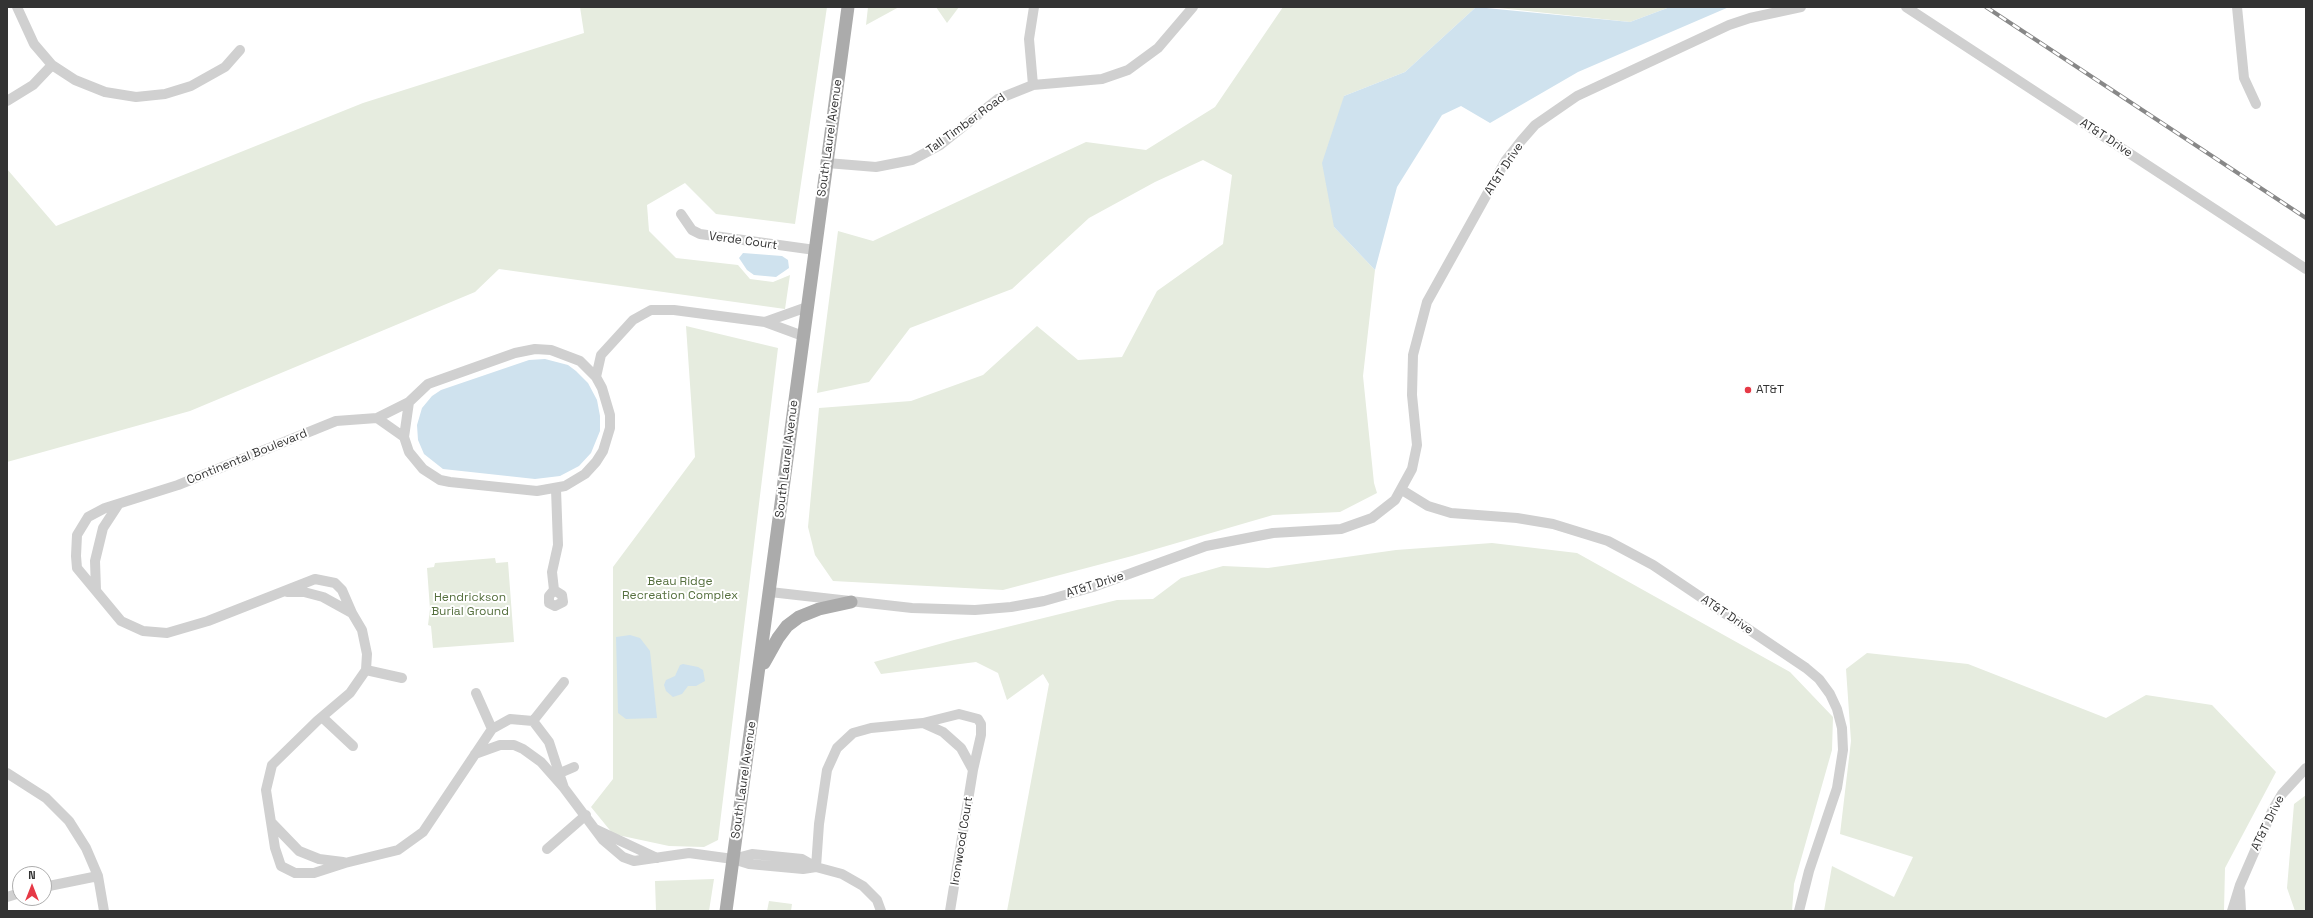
<!DOCTYPE html>
<style>
body{margin:0}
#map{position:relative;width:2313px;height:918px;overflow:hidden;background:#fff;font-family:"Space Grotesk",sans-serif}
canvas{display:block}
.frame{position:absolute;inset:0;border:8px solid #333;pointer-events:none}
.north{position:absolute;left:12px;top:866px;width:40px;height:40px;box-sizing:border-box;background:#fff;border:1px solid #adadad;border-radius:50%;rotate:0deg;font-size:11px;font-weight:700;line-height:16px;text-align:center;color:#333}
.north::after{content:'';display:block;margin:auto;width:14px;height:18px;background:#e63946;clip-path:polygon(50% 0,100% 100%,50% 72%,0 100%)}
</style>
<div id="map">
<canvas width="2313" height="918"></canvas>
<div class="frame"></div>
<div class="north">N</div>
</div>
<script>
const ctx = document.querySelector('canvas').getContext('2d');
ctx.lineJoin = 'round';
function paint(path, color) {
  ctx.fillStyle = color;
  ctx.fill(path, 'evenodd');
}
function shape(rows) {
  const path = new Path2D();
  for (const r of rows) {
    path.moveTo(r[0], r[1]);
    for (let i = 2; i < r.length; i += 2) path.lineTo(r[i], r[i + 1]);
  }
  return path;
}
function stroke(path, color, width, dash) {
  ctx.strokeStyle = color;
  ctx.lineWidth = width;
  ctx.lineCap = dash ? 'butt' : 'round';
  ctx.setLineDash(dash || []);
  ctx.stroke(path);
}
function write(font, color, halo, rows, align = 'center') {
  ctx.font = font + ' "Space Grotesk",sans-serif';
  ctx.lineWidth = 4;
  ctx.setLineDash([]);
  ctx.textBaseline = 'middle';
  ctx.strokeStyle = halo;
  ctx.fillStyle = color;
  for (const [text, x, y, turn = 0] of rows) {
    ctx.save();
    ctx.translate(x, y);
    ctx.rotate((+turn || 0) * Math.PI / 180);
    ctx.textAlign = isNaN(turn) ? turn : align;
    if (halo) ctx.strokeText(text, 0, 0);
    ctx.fillText(text, 0, 0);
    ctx.restore();
  }
}
paint(shape([
 [580,7,827,7,795,224,716,214,685,183,647,205,649,231,676,258,738,265,750,279,773,282,790,275,785,309,499,269,475,292,190,411,7,462,7,169,56,226,363,103,584,33],
 [868,7,899,7,866,25],
 [936,7,959,7,947,23],
 [1283,7,1476,7,1405,72,1344,96,1334,227,1375,270,1363,376,1374,483,1377,493,1340,512,1273,515,1132,556,1003,590,833,581,815,555,808,527,819,408,911,401,983,375,1037,326,1078,360,1122,357,1157,291,1223,244,1232,175,1203,160,1155,182,1089,218,1012,289,910,328,869,382,817,393,838,231,873,241,1086,142,1146,150,1215,107],
 [1490,7,1670,7,1630,22],
 [686,326,778,348,718,840,704,847,669,846,613,834,591,807,613,779,613,567,695,457],
 [1492,543,1577,553,1790,672,1833,717,1832,750,1794,884,1792,911,1007,911,1049,684,1043,674,1007,700,998,673,976,662,881,674,874,662,954,640,1117,600,1153,599,1181,578,1223,566,1268,568,1396,550],
 [495,558,496,563,508,562,514,642,433,648,431,626,428,625,430,609,427,568,434,567,435,563],
 [1867,653,1968,664,2106,718,2146,695,2212,705,2276,772,2225,868,2224,911,1824,911,1832,866,1894,897,1913,857,1840,834,1851,741,1846,669],
 [2306,795,2306,911,2295,911,2287,888,2294,804],
 [714,879,709,911,656,911,655,881],
 [769,901,792,904,791,911,767,911]
]), '#e6ecdf');
paint(shape([
 [1476,7,1630,22,1670,7,1729,7,1578,72,1490,123,1461,106,1442,115,1397,187,1375,270,1334,227,1322,163,1344,96,1405,72],
 [743,253,782,256,788,260,789,268,776,277,754,275,747,270,739,258],
 [545,359,568,365,576,371,588,383,597,400,600,416,600,431,591,453,579,466,560,476,535,479,443,469,424,454,418,440,417,425,422,408,432,396,441,390,529,360],
 [630,635,640,638,650,651,657,718,626,719,618,713,616,637],
 [683,664,698,667,703,670,705,681,696,686,688,686,682,694,673,697,666,691,664,685,666,680,675,676,680,665]
]), '#cfe2ee');
stroke(shape([
 [17,7,34,44,52,65,75,80,105,92,136,97,165,94,191,86,225,67,240,50],
 [1034,7,1029,39,1033,85,1102,79,1128,70,1158,48,1193,7],
 [1906,7,2306,269],
 [2237,7,2244,78,2256,104],
 [7,101,33,85,52,65],
 [827,163,876,167,912,160,940,145,998,99,1033,85],
 [681,214,692,230,700,234,815,250],
 [803,336,765,322,807,307],
 [596,377,601,355,633,320,651,310,674,310,765,322],
 [409,402,404,437,409,452,423,469,440,480,450,482,537,491,565,486,585,474,596,462,603,451,610,428,610,415,602,388,596,377,580,361,551,350,535,349,515,353,428,384,409,402,377,418,336,421,178,485,105,508,88,517,77,535,76,556,77,568,121,621,143,631,167,633,208,621,315,579,335,583,342,590,352,613,362,630,367,654,366,670,350,693,317,721,272,765,266,790,275,848,281,866,295,873,314,873,345,863,398,850,423,832,492,729,510,719,533,721,549,742,564,788],
 [377,418,404,437],
 [1402,490,1428,506,1451,513,1517,518,1553,524,1608,541,1653,565,1806,668,1819,679,1830,694,1837,709,1842,728,1843,750,1837,788,1809,871,1799,911],
 [96,590,95,561,103,528,118,505],
 [554,590,562,595,563,602,555,606,549,603,549,596,554,590,552,572,558,545,556,489],
 [287,592,304,592,323,597,352,613],
 [770,592,912,608,975,610,1011,607,1044,601,1093,587,1206,546,1273,533,1341,529,1372,518,1395,500,1412,469,1417,445,1412,395,1413,355,1427,302,1506,160,1521,141,1535,125,1577,96,1729,25,1750,18,1801,7],
 [366,670,402,678],
 [476,693,492,729],
 [322,717,353,746],
 [533,721,564,682],
 [923,723,959,714,978,719,981,724,981,735,973,770],
 [475,754,500,745,514,745,523,749,541,762,564,788,603,840,623,857,634,861,689,853,733,859,749,864,803,869,816,867,802,859,752,854,733,859],
 [7,773,46,798,69,821,86,848,98,876,104,911],
 [560,773,574,767],
 [271,822,299,851,319,859,343,862],
 [595,829,657,858],
 [547,849,586,815],
 [44,887,98,876],
 [2240,891,2241,911],
 [7,897,20,893],
 [881,911,877,900,863,886,842,874,816,867,819,824,827,770,837,748,853,733,871,728,923,723,943,732,961,748,973,770,950,911],
 [2232,911,2240,885,2273,809,2282,794,2306,768]
]), '#d0d0d0', 10);
stroke(shape([
 [764,663,778,638,787,626,799,617,819,609,851,602],
 [726,911,848,7]
]), '#ababab', 13);
const rail = shape([
 [1986,7,2306,218]
]);
stroke(rail, '#888', 4);
stroke(rail, '#fff', 2.5, [8]);
for (const [x, y, r, color] of [
 [1748,390,4,"#e63946"]
]) {
  const dot = new Path2D();
  dot.arc(x, y, r, 0, 2 * Math.PI);
  ctx.fillStyle = color;
  ctx.fill(dot);
  stroke(dot, '#fff', 1.5);
}
write('12px', '#333', '#fff', [
 ["Tall Timber Road",966,124,-36],
 ["South Laurel Avenue",830,138,-82],
 ["AT&T Drive",2106,138,33],
 ["AT&T Drive",1504,169,-57],
 ["Verde Court",743,241,8],
 ["Continental Boulevard",247,457,-22],
 ["South Laurel Avenue",787,459,-83],
 ["AT&T Drive",1095,585,-18],
 ["AT&T Drive",1727,615,34],
 ["South Laurel Avenue",744,780,-82],
 ["AT&T Drive",2268,823,-64],
 ["Ironwood Court",962,841,-81]
]);
write('12px', '#333', '#fff', [
 ["AT&T",1756,390]
], 'left');
write('12px', '#56703f', '#fff', [
 ["Beau Ridge",680,582],
 ["Recreation Complex",680,596],
 ["Hendrickson",470,598],
 ["Burial Ground",470,612]
]);
</script>
